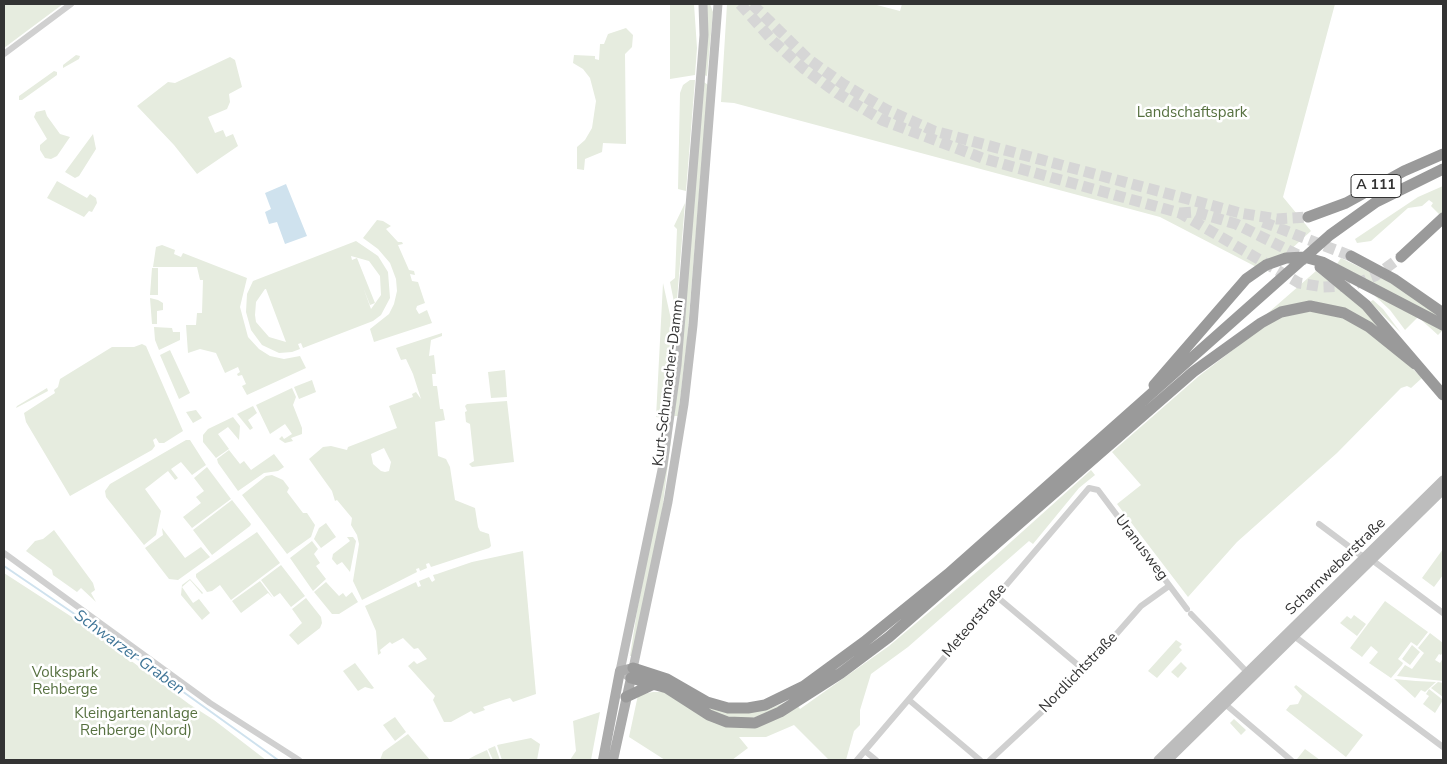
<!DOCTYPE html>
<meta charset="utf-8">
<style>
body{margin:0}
#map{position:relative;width:1447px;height:764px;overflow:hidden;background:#fff;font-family:"Nunito Sans",sans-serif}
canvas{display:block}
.frame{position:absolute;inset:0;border:5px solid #333;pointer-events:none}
</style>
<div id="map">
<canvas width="1447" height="764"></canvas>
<div class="frame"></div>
</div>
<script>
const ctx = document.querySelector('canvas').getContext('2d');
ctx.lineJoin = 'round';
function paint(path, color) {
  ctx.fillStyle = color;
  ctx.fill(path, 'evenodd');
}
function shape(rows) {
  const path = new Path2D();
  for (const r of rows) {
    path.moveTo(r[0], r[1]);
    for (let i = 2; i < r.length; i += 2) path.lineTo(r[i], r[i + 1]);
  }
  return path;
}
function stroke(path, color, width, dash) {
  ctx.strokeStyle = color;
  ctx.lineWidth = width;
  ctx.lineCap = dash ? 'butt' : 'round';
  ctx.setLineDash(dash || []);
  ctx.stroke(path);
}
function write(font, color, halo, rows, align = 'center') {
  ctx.font = font + ' "Nunito Sans",sans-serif';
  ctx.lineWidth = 5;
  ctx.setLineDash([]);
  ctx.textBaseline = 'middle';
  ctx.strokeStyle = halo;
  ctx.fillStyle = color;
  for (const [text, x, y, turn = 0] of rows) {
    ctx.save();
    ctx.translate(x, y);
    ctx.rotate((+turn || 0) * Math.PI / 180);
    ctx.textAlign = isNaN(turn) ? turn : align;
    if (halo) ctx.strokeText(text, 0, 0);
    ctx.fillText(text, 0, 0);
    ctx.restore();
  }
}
paint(shape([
 [4,4,63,4,4,48],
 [670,4,694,4,697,48,695,75,670,79],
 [706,4,710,4,713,12,707,76,704,75],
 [727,4,873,4,900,11,902,4,1335,4,1283,197,1311,231,1266,272,1160,217,734,103,721,102],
 [626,28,633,35,632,47,625,54,626,144,603,143,602,152,585,159,584,170,577,169,577,147,585,140,592,128,596,101,590,78,583,69,573,63,574,55,595,56,595,59,599,60,600,44,604,44,608,34],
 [76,55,80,56,79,59,63,68,63,65],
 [230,57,235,60,242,87,229,94,230,102,227,109,208,117,215,133,223,130,226,137,233,134,238,146,197,174,174,145,137,106,168,82,175,83],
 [54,71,57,72,57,75,22,100,19,100,19,96],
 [690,80,695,80,686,191,678,189,680,93,683,85],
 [704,82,708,85,687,341,678,416,674,416],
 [45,110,47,116,60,134,70,137,57,156,51,159,45,158,40,150,40,145,47,139,34,117,36,112],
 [93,134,96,149,79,176,75,178,65,172],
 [57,181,87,198,90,194,96,198,97,203,92,212,89,211,84,217,47,198],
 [1443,186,1443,212,1440,215,1431,206,1433,203,1429,200,1422,206,1408,208,1371,241,1357,243,1355,239,1418,197],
 [685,203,676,312,670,282,675,278,677,229,674,226],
 [377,220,383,221,391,226,386,229,398,242,402,242,403,244,398,245,409,270,414,271,415,275,410,274,412,281,418,282,425,303,417,306,416,309,419,314,427,310,432,323,374,342,370,329,389,314,394,304,397,291,396,279,390,263,378,249,363,238],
 [356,241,378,256,388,272,390,298,381,315,373,321,303,348,301,343,298,344,300,349,292,352,279,353,262,345,251,330,246,312,247,294,253,281],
 [351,256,369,261,380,276,381,295,371,309,363,287,370,305,375,303,357,258,352,260],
 [265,289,266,289,286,342,269,337,256,322,255,315,256,302],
 [162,245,175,250,174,254,181,257,183,253,247,278,240,307,248,337,259,349,270,356,284,359,300,356,306,368,247,395,242,386,246,384,242,375,238,376,237,374,240,372,238,367,225,373,216,353,200,349,188,353,186,325,196,325,197,313,202,313,203,280,200,280,197,267,153,267,156,247],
 [1341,258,1384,279,1443,317,1443,320,1337,264],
 [152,268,158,268,158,295,150,295],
 [1316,271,1366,311,1383,329,1337,306,1261,319],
 [663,283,672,324,662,418,656,417],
 [1377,293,1441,328,1442,331,1438,335,1418,317,1405,330,1390,310,1375,296],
 [150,298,158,300,163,303,163,310,157,311,157,324,152,324],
 [1373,300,1383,309,1401,333,1370,302],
 [1310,311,1330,312,1358,325,1407,363,1422,378,1411,388,1407,386,1401,388,1337,453,1237,542,1188,597,1117,504,1141,485,1112,452,1199,376,1264,326,1289,313],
 [154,327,172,328,173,332,180,332,180,340,159,350,155,340],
 [442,333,442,336,431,340,429,356,434,355,436,374,432,374,433,386,437,386,440,409,443,409,445,420,435,422,438,456,446,459,450,467,455,500,475,508,478,527,480,531,489,534,491,546,489,548,431,567,429,563,426,564,427,568,420,571,419,568,416,569,417,572,362,600,353,581,359,544,357,535,351,525,352,518,337,500,335,501,332,491,309,459,323,447,331,446,347,450,348,447,397,428,389,406,413,397,412,394,416,392,421,399,413,374,406,359,401,360,396,348],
 [384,448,391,462,389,471,385,472,381,471,373,464,371,454],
 [142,344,146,346,183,431,164,443,159,443,156,438,153,440,155,446,152,450,70,496,26,422,24,413,55,393,54,390,58,387,60,379,112,347,134,347],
 [174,348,170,350,190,393,179,399,160,355],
 [505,370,507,397,491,398,488,372],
 [312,380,316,392,299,399,294,387],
 [47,388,48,391,16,408,17,406],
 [292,388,296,397,293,405,302,428,302,434,291,438,293,441,285,443,279,439,282,436,284,439,292,434,285,424,270,434,256,405],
 [507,401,514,462,472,467,469,464,474,461,470,424,466,422,465,412,467,411,465,406,467,404],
 [253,406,257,413,248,420,253,428,250,430,237,414],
 [196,410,202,418,193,423,186,412],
 [233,417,240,426,239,440,228,427,218,434,229,449,216,458,203,442,203,435,208,429],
 [672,432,662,512,632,656,630,656,637,611],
 [186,440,190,440,206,465,192,475,181,462,171,469,178,478,175,480,168,471,145,489,161,511,156,535,144,545,106,497,105,491,110,484],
 [229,450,240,464,244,461,251,470,274,454,284,467,278,471,264,473,238,491,218,463,217,459],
 [207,467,231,499,192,528,183,517,201,503,196,497,204,491,194,478],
 [1091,470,1095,475,1079,488,1033,544,1029,541,908,647,871,674,860,710,860,725,854,731,846,760,829,760,794,725,766,737,739,737,748,748,732,760,665,760,629,737,638,695,653,692,668,692,725,726,797,705,800,709,889,646,993,558],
 [272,475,283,480,289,488,287,492,303,513,307,513,315,525,311,537,287,554,242,495,266,476],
 [232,500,251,524,250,526,212,555,193,530],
 [326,523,336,537,321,548,314,539,319,528],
 [162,528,185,558,201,547,210,557,178,580,169,579,145,548,163,535],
 [54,530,93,583,95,590,91,593,96,602,81,588,77,592,53,575,52,570,26,551,35,541,43,539],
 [257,532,280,563,231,600,220,585,212,591,207,592,196,577,196,574],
 [347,537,353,537,356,541,350,572,342,562,337,565,332,559,333,554,350,541],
 [312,541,318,549,314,554,320,563,316,566,326,579,313,591,290,558],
 [1443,549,1443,575,1434,587,1422,578],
 [523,551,536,694,513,702,510,698,503,700,483,707,485,710,474,714,471,711,451,722,444,722,433,700,435,696,408,666,414,661,417,664,427,659,418,648,414,649,403,638,392,644,390,642,380,650,381,653,378,655,376,631,365,606,416,582,418,587,421,586,419,581,429,577,432,582,435,580,433,575,437,574,472,562],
 [281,565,305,596,291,607,280,593,274,597,261,580],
 [4,573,75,619,189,704,214,720,266,760,4,760],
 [190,579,203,593,202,594,190,580,182,587,193,603,199,599,210,613,202,620,181,595,182,585],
 [260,581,273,598,268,593,241,613,232,601],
 [326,582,339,596,343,593,346,597,352,592,358,602,339,614,332,614,314,592],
 [306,598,321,617,322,623,320,628,298,645,289,635,302,623,292,609],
 [1385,601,1428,632,1417,646,1411,642,1398,659,1403,663,1402,665,1391,678,1369,663,1378,652,1371,646,1362,657,1350,648],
 [1354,615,1366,624,1357,636,1340,623,1347,616,1351,619],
 [1430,633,1443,643,1443,652,1441,655,1439,654,1435,660,1440,663,1443,658,1443,681,1397,676,1405,665,1412,669,1424,653,1418,648],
 [1176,640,1182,644,1179,647,1182,650,1157,678,1148,671],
 [1412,645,1420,652,1410,665,1402,659],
 [1181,662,1187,668,1178,678,1171,672],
 [355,663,374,688,372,689,365,687,358,691,343,671],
 [1394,679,1416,681,1436,682,1425,692,1421,690,1415,698],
 [1438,682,1443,683,1443,697,1431,688],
 [1296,685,1363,735,1346,757,1286,710,1290,705,1298,704,1302,696,1294,687],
 [1429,689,1443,700,1435,713,1423,704,1429,696,1426,694],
 [791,700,758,719,726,719,700,704,769,709],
 [600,712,591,760,570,760,576,751,573,721],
 [395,717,406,732,395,741,383,725],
 [1234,719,1246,730,1241,735,1230,723],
 [408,734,430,760,380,760,383,752],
 [531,738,540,744,537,760,502,760,497,745],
 [495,746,500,760,493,760,488,749],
 [1305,749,1320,760,1299,760,1297,759],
 [487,750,491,760,467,760,476,755]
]), '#e6ecdf');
paint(shape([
 [286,184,307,236,285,244,277,222,269,224,265,212,271,209,265,193]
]), '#cfe2ee');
stroke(shape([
 [4,566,79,617,278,760]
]), '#cfe2ee', 2);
stroke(shape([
 [740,4,773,41,803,68,837,93,882,120,985,159,1180,213,1299,283,1323,287,1350,286,1375,276,1401,257],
 [752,4,808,59,843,84,887,110,934,131,1240,213,1277,219,1308,217],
 [1180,213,1196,212,1236,224,1308,260],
 [1263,222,1351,256]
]), '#d6d6d6', 11, [11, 5.5]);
stroke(shape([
 [4,54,71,4],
 [1319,524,1359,554,1372,560,1443,613],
 [4,553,210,703,299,760],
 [996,596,1084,670],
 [1191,614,1247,672],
 [1294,636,1443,747],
 [909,700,980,760],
 [1225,704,1291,760],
 [865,751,876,760],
 [857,760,1089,488,1098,490,1187,609],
 [990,760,1076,680,1141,606,1169,586]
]), '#d0d0d0', 6);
stroke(shape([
 [703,4,704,35,677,365,663,465,620,671,631,678,668,502,684,404,693,325,718,4],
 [1158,760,1443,480],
 [1168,760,1443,490]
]), '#bdbdbd', 9);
stroke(shape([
 [603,760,620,671,633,668],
 [613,760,631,678]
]), '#ababab', 10);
stroke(shape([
 [1308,217,1346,203,1404,171,1443,154],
 [1351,256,1394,279,1443,313],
 [1401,257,1443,218],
 [1320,267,1366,305,1443,395],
 [1154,385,1246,279,1266,265,1286,258,1304,257,1322,262,1443,325],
 [633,668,667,679,707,702,728,708,748,708,765,705,804,686,864,642,948,574,1330,235,1376,202,1443,169],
 [631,678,667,688,709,715,727,722,755,723,780,712,841,673,889,637,1193,372,1261,323,1281,312,1310,306,1344,313,1369,327,1415,364],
 [626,697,656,683]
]), '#9a9a9a', 11);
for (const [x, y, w] of [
 [1376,186,50]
]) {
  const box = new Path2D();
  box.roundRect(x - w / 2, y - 11.5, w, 23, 4);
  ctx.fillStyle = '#fff';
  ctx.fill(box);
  stroke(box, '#333', 1);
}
write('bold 14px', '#333', null, [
 ["A 111",1376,186]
]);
write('15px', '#56703f', '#fff', [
 ["Landschaftspark",1192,113],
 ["Volkspark",65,673],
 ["Rehberge",65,690],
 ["Kleingartenanlage",136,714],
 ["Rehberge (Nord)",136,731]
]);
write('15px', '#333', '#fff', [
 ["Kurt-Schumacher-Damm",669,383,-83],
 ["Uranusweg",1141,548,53],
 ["Scharnweberstraße",1336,567,-44],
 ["Meteorstraße",975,621,-50],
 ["Nordlichtstraße",1079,673,-46]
]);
write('italic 16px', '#3f7597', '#fff', [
 ["Schwarzer Graben",129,653,36]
]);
</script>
